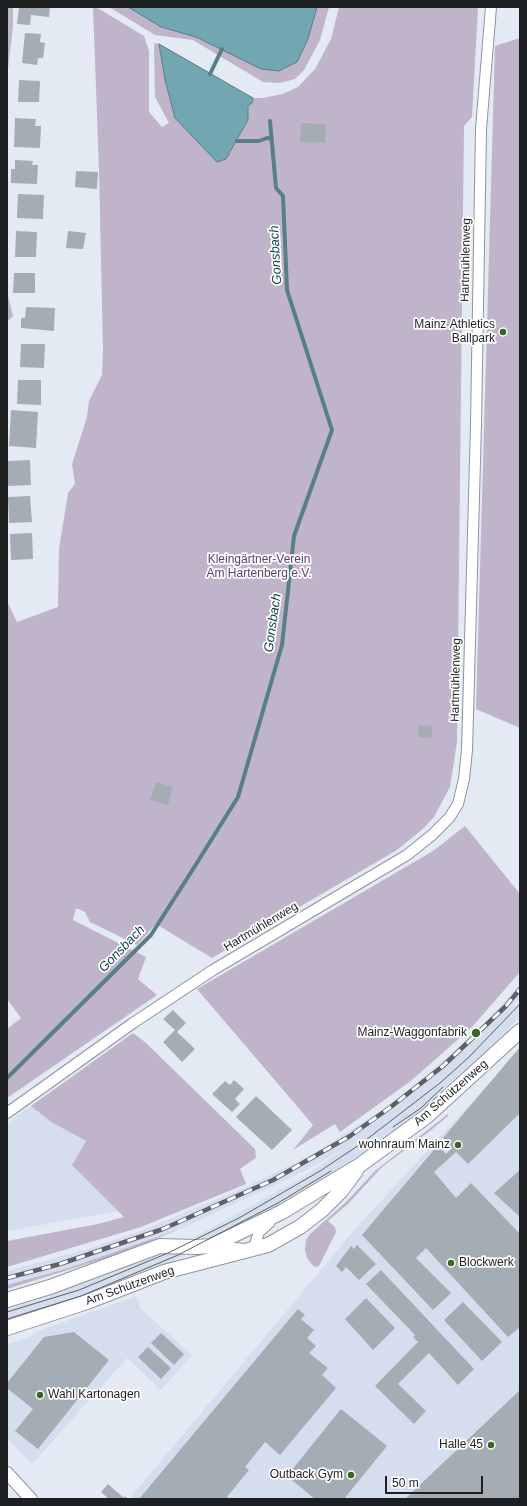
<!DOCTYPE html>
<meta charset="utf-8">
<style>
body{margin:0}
#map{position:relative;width:527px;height:1506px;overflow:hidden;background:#e4eaf3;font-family:Arial,sans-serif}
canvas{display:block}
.frame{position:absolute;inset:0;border:8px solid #1d2023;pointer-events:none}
.scale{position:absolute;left:385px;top:1476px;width:98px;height:18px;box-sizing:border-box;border:2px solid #1d2023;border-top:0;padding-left:5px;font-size:12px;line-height:14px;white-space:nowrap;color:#1d2023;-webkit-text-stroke:3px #fff;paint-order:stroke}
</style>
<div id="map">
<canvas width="527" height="1506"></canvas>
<div class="frame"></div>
<div class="scale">50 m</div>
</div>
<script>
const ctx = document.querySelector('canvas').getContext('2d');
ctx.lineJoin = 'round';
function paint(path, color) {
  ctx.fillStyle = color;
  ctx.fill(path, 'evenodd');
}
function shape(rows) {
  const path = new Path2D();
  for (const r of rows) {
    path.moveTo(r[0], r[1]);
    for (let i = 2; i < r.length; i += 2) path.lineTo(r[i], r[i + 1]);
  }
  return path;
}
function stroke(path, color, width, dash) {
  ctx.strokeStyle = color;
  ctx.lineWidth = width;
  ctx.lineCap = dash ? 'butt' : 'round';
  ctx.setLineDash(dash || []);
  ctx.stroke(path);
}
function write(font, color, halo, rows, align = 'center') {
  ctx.font = font + ' Arial,sans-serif';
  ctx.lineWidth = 3.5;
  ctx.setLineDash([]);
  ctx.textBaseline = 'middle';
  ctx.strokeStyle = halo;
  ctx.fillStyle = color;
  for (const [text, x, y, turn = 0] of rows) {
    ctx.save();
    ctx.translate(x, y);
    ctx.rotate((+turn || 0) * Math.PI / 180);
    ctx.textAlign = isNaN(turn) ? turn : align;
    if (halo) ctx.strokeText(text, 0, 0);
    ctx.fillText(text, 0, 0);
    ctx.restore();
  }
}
paint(shape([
 [520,984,520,997,513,1005,515,1007,520,1002,520,1017,507,1030,509,1033,448,1089,407,1122,312,1188,251,1222,219,1237,193,1238,305,1176,347,1147,301,1173,180,1229,69,1268,7,1285,7,1271,85,1250,143,1230,248,1186,311,1155,379,1112,406,1092,477,1032],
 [520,1050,520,1499,129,1499,356,1228],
 [31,1106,51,1122,86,1141,73,1165,119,1211,7,1231,7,1123],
 [192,1252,126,1283,7,1323,7,1309,49,1297,74,1285,158,1254],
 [136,1296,140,1308,192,1355,161,1390,127,1358,32,1464,7,1438,7,1344,26,1339,41,1330]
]), '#d4deee');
paint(shape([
 [7,7,13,7,13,26,7,77],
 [93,7,96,7,144,36,149,51,149,112,162,127,169,123,155,97,154,43,159,44,165,80,175,118,230,153,248,120,248,106,252,103,253,98,263,98,282,94,298,87,315,69,331,39,339,7,478,7,472,117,464,126,457,742,450,787,434,817,424,828,397,850,212,958,156,924,137,945,90,922,85,912,76,908,73,920,146,957,138,979,157,995,7,1098,7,1029,21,1018,7,999,7,601,17,622,58,607,59,549,68,493,75,484,72,464,87,417,89,401,102,375,103,351,99,170],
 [109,7,329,7,320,40,304,70,295,79,280,83,263,82,193,40,155,35],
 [520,38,520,728,476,709,495,46],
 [7,292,13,316,7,322],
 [465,826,520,894,520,972,472,1027,412,1080,340,1132,335,1124,293,1150,313,1125,197,989,433,851],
 [133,1033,145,1042,255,1149,256,1158,240,1169,246,1184,141,1227,7,1267,7,1241,98,1224,124,1217,72,1165,86,1141,51,1122,31,1106],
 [448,1114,448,1116,430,1131,382,1167,348,1204,328,1221,335,1227,336,1232,319,1266,314,1267,307,1258,305,1250,306,1240,310,1234,346,1202,376,1170],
 [180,1229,119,1254,7,1289,7,1285,69,1268]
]), '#c0b4cb');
const water = shape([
 [128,7,317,7,308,39,297,62,279,71,261,69,196,37,161,27,128,7],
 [159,44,253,98,252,103,248,106,248,120,226,159,217,162,175,118,165,80,159,44]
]);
paint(water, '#72a6b1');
stroke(water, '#587e86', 1);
stroke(shape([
 [210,74,222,49],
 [237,141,259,141,267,138,272,139],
 [7,1078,151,935,195,866,238,797,282,645,294,536,332,430,287,290,283,196,276,188,270,121]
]), '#587e86', 4);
paint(shape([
 [19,7,50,7,49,17,31,15,30,25,17,24],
 [25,33,41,34,40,42,45,43,43,58,38,58,37,65,22,63],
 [19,80,40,81,39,102,18,102],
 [15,118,36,119,35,126,41,126,40,148,14,147],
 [301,123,326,124,325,143,300,142],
 [15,160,33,161,32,165,38,165,37,184,11,183,11,169,15,169],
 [76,171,98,172,97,189,75,187],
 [18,194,44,195,43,219,17,218],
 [16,231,37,232,36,257,15,257],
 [68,231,86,233,83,249,66,248],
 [14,273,35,273,35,293,13,293],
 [26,307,55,308,54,331,21,328,21,318,25,318],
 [21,344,45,344,44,368,20,367],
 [18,380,41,380,41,405,17,404],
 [11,410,38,412,36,448,9,446],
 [30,460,31,485,8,486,7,461],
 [30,496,32,522,9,523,8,497],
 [32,533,33,559,11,560,10,534],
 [419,725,433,726,431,738,418,737],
 [156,782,173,787,168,805,150,800],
 [173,1010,186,1023,177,1032,195,1049,182,1062,163,1042,175,1030,163,1019],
 [520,1047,520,1113,468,1164,456,1152,434,1172,456,1198,471,1183,520,1234,520,1327,508,1337,426,1248,416,1258,451,1293,433,1310,362,1235,438,1145,446,1154,452,1148,443,1138],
 [234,1080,244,1089,235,1099,240,1104,232,1112,212,1094,225,1081,230,1085],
 [256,1096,292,1130,272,1150,236,1117],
 [520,1170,520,1217,494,1193],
 [357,1245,376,1264,359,1280,346,1267,342,1272,336,1266,351,1246,354,1249],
 [381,1270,474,1369,458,1385,429,1353,398,1384,426,1411,414,1424,375,1386,418,1342,413,1337,415,1335,366,1284],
 [366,1298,395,1328,373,1350,345,1319],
 [463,1302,502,1342,482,1361,444,1320],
 [298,1309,305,1315,301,1319,314,1330,307,1338,316,1346,309,1353,328,1368,322,1375,336,1388,280,1455,265,1442,245,1467,249,1470,227,1497,229,1499,139,1499],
 [74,1332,109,1360,38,1449,15,1431,33,1409,7,1388,7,1383,44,1337],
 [161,1333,184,1354,174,1365,151,1343],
 [148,1347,171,1368,161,1379,138,1357],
 [520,1390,520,1499,405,1499],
 [341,1409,387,1446,344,1499,315,1499,287,1476],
 [108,1484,124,1498,125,1496,128,1499,109,1499,101,1492]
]), '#a3adb3');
const minor = shape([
 [7,1113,133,1023,213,970,407,855,432,835,449,818,458,804,464,779,467,750,476,424,481,129,491,7],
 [213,1246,255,1250,255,1244,259,1232,270,1222]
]);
const tertiary = shape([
 [7,1473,31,1499]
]);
const secondary = shape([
 [7,1300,50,1287,160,1246,196,1247,211,1246,282,1212,360,1165,427,1116,520,1031],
 [7,1328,87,1302,164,1272,268,1245,300,1227,322,1210,341,1191,356,1171]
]);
stroke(minor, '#8f949d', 12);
stroke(tertiary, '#8f949d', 14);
stroke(secondary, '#8f949d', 16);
stroke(minor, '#fff', 10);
stroke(tertiary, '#fff', 12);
stroke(secondary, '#fff', 14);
stroke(shape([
 [393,1127,421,1108,443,1087],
 [7,1312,79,1290,168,1253,239,1218,320,1171,362,1143,440,1083,469,1057,520,1004],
 [7,1319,81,1296,178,1255,278,1203,331,1171]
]), '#5d6166', 1);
const rail = shape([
 [7,1278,60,1264,163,1229,273,1180,350,1136,392,1106,443,1066,506,1006,520,989]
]);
stroke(rail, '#5d6166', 4.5);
stroke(rail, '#fff', 3, [9]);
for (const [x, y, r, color] of [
 [503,332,4,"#396625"],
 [476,1033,5,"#396625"],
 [458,1145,4,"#396625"],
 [451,1263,4,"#396625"],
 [40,1395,4,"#396625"],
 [491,1445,4,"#396625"],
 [351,1475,4,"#396625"]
]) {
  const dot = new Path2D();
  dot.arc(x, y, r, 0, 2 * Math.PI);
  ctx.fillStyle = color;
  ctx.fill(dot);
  stroke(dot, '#fff', 1.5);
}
write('12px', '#1d2023', '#fff', [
 ["Hartmühlenweg",466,260,-89],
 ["Hartmühlenweg",456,680,-89],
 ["Hartmühlenweg",261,927,-31],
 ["Am Schützenweg",451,1093,-41],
 ["Am Schützenweg",130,1286,-20]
]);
write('12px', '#1d2023', '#fff', [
 ["Mainz Athletics",495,325],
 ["Ballpark",495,339],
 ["Mainz-Waggonfabrik",467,1033],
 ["wohnraum Mainz",450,1145],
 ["Blockwerk",459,1263,"left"],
 ["Wahl Kartonagen",48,1395,"left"],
 ["Halle 45",483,1445],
 ["Outback Gym",343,1475]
], 'right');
write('12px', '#5c4072', '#fff', [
 ["Kleingärtner-Verein",259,560],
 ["Am Hartenberg e.V.",259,574]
]);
write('italic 13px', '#0e3f47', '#fff', [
 ["Gonsbach",276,255,-93],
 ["Gonsbach",273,623,-82],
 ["Gonsbach",122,949,-46]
]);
</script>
